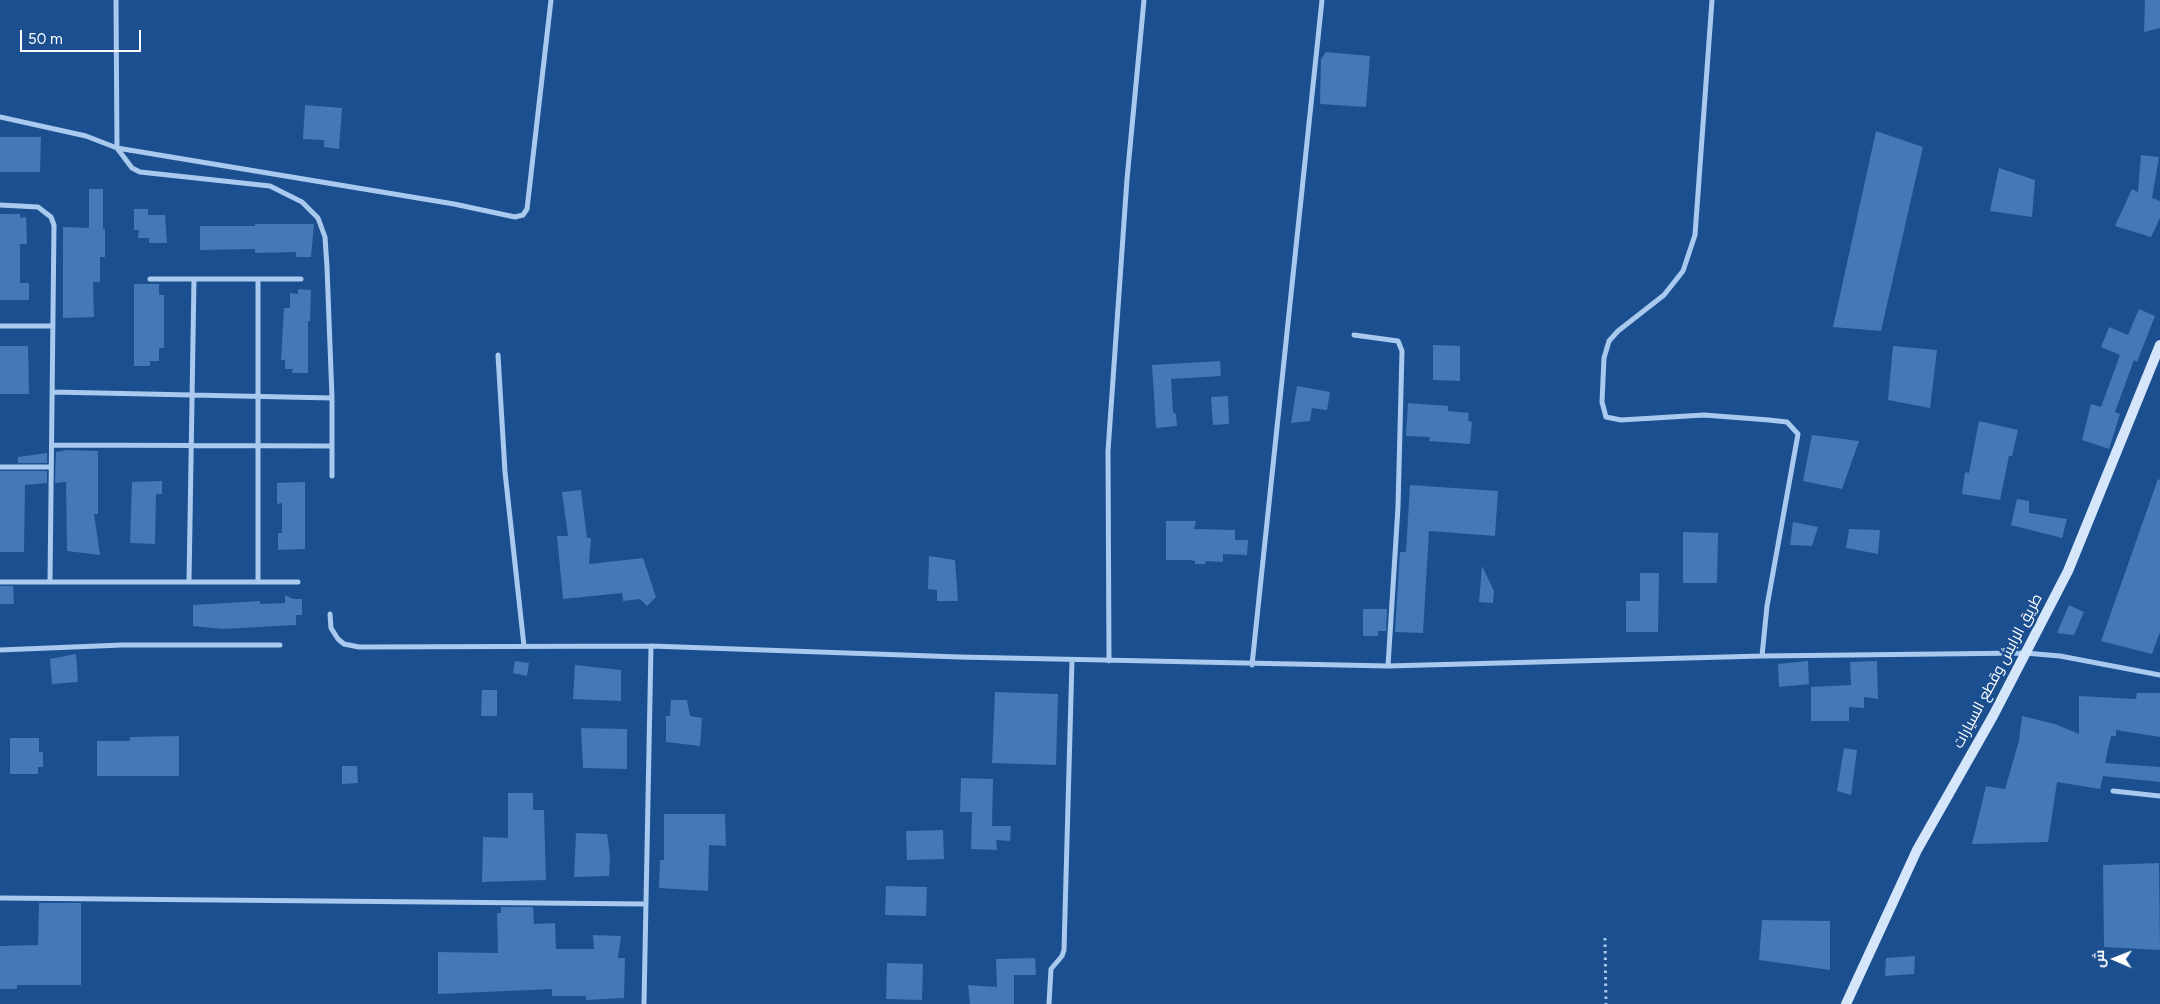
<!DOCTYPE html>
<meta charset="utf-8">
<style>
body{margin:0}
#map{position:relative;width:2160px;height:1004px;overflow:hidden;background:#1b4f8f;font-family:Figtree,Cairo,sans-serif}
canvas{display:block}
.north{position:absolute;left:2090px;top:934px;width:50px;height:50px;-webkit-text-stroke:4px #1b4f8f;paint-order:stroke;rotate:271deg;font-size:14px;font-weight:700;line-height:20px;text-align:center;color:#fff}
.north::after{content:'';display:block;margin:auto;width:18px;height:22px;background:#fff;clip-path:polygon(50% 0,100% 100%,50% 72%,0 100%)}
.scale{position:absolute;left:20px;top:30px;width:121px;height:22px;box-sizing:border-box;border:2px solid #fff;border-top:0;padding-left:6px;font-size:15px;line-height:18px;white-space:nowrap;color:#fff;-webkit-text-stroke:4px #1b4f8f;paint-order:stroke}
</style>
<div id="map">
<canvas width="2160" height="1004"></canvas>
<div class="north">ش</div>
<div class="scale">50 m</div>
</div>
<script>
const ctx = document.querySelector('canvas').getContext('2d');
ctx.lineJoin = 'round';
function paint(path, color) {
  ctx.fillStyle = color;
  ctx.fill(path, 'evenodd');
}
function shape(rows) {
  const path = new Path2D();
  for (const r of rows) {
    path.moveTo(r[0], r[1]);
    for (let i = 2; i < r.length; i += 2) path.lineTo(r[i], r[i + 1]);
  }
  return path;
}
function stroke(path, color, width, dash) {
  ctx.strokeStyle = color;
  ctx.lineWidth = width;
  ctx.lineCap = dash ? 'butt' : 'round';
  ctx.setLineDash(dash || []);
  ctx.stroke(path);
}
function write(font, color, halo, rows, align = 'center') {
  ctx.font = font + ' Figtree,Cairo,sans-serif';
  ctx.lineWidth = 5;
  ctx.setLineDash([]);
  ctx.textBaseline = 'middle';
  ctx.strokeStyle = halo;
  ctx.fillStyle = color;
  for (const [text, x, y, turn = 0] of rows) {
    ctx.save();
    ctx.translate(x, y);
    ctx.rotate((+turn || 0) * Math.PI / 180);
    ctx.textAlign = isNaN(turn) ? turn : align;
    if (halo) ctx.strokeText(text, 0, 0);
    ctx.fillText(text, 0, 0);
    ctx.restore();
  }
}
paint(shape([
 [2145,0,2160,0,2160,28,2144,32],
 [1326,52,1370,56,1366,107,1320,104,1321,59],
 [305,105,342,108,339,149,324,147,324,140,303,139],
 [1876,131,1923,147,1881,331,1833,327],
 [0,137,41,137,40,172,0,172],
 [2141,155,2159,157,2152,198,2160,201,2160,218,2151,237,2115,226,2132,189,2138,192],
 [1999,168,2035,180,2032,217,1990,211],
 [89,189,103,189,103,229,105,229,105,257,100,257,100,282,93,282,94,317,63,318,63,227,89,228],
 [134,209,148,209,148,215,165,215,167,243,149,243,149,238,138,238,139,230,134,230],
 [0,214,20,214,20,218,26,217,27,244,20,244,20,283,29,283,29,300,0,300],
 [255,224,314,224,311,257,296,257,296,252,255,253,255,249,200,250,200,226,255,226],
 [134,284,159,284,159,295,164,295,164,348,159,348,159,361,150,361,150,366,134,366],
 [298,289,311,290,310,321,308,321,308,373,292,373,293,369,285,369,285,360,281,360,284,308,290,308,290,293,298,294],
 [2139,309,2155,316,2137,362,2134,360,2115,412,2120,414,2109,449,2082,440,2091,404,2101,407,2120,355,2101,347,2109,327,2128,335],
 [1433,345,1460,346,1460,381,1433,380],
 [0,346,28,346,29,394,0,394],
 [1893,346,1937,350,1930,408,1888,400],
 [1220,361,1221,376,1171,379,1173,412,1176,414,1177,426,1156,428,1152,365],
 [1297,386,1330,392,1327,410,1312,408,1310,421,1291,423],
 [1228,396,1229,424,1213,425,1211,397],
 [1408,403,1448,406,1448,411,1469,413,1468,421,1472,422,1470,444,1429,441,1430,437,1406,436],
 [1979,421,2018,430,2012,456,2009,456,2000,500,1962,494,1965,472,1969,473],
 [1812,435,1859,441,1842,489,1803,481],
 [67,450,98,451,98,514,94,514,100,555,67,551,66,482,55,483,56,452],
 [47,453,47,463,18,463,18,457],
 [0,471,47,471,47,483,25,485,24,552,0,552],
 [2158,479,2160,480,2160,632,2152,654,2101,641],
 [162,481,162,494,156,494,155,544,130,543,132,482],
 [305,482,305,549,278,550,278,533,282,533,282,503,277,504,277,483],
 [1410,485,1498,491,1495,536,1429,531,1423,633,1395,632,1400,552,1406,552],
 [581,490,587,538,591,538,589,564,643,558,656,597,647,606,640,599,623,601,622,593,563,599,557,536,568,536,562,492],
 [2017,499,2029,501,2029,513,2067,519,2062,538,2011,525],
 [1166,521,1196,521,1194,529,1235,530,1235,540,1248,540,1247,555,1223,554,1223,562,1206,561,1205,564,1195,564,1195,561,1189,560,1166,560],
 [1793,522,1818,527,1812,546,1790,545],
 [1849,529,1880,530,1878,554,1846,548],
 [1683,532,1718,533,1717,583,1683,583],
 [929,556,955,560,958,601,937,601,937,590,928,589],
 [1482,566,1494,591,1493,603,1479,602],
 [1640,573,1659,573,1658,632,1626,632,1626,601,1640,601],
 [0,586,13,586,14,604,0,604],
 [285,595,293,599,302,599,302,615,296,615,296,625,223,629,193,626,193,605,260,601,260,604,285,603],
 [2069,605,2084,612,2074,635,2057,633],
 [1363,609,1387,609,1386,631,1378,631,1378,636,1363,636],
 [76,654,78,682,52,684,50,659],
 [515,661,529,663,527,676,513,673],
 [1808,661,1809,684,1779,687,1778,664],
 [1877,661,1878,699,1864,697,1864,708,1849,707,1849,721,1811,721,1811,687,1851,685,1850,662],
 [575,665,621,670,621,701,573,699],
 [482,690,497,690,497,716,481,716],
 [995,692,1058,694,1056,765,992,763],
 [2137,693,2160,693,2160,737,2116,730,2116,736,2111,736,2105,763,2160,767,2160,782,2103,776,2100,789,2057,782,2048,842,1972,844,1986,786,2005,789,2019,741,2022,716,2055,724,2079,734,2079,696,2136,699],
 [671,700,687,700,690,716,702,718,700,746,666,742,666,716,670,716],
 [581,728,627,729,627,769,583,768],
 [179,736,179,776,97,776,97,741,130,741,130,737],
 [10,738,39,738,39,752,43,752,43,767,38,767,38,774,10,774],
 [1844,748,1857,750,1851,795,1837,791],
 [342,766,357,766,358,783,342,784],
 [961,778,993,779,992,826,1011,826,1010,841,996,840,997,850,971,849,972,812,960,812],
 [508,793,533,793,533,810,544,810,546,880,482,882,483,837,508,838],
 [664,814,725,814,726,846,709,845,708,891,659,888,660,860,664,860],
 [943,830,944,859,907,860,906,831],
 [576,833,607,834,610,856,609,876,574,877],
 [2159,863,2160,950,2104,947,2103,865],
 [886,886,927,887,926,916,885,915],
 [39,903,81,903,81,985,17,985,17,989,0,989,0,946,38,945],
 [501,907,533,907,534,924,555,923,556,949,594,949,593,935,621,936,618,958,625,958,624,998,586,1000,586,996,552,996,552,989,438,994,438,952,498,953,497,913,501,913],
 [1762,920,1830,921,1830,970,1759,960],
 [1915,956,1914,974,1885,976,1886,958],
 [1035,958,1036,975,1014,975,1014,1004,970,1004,968,985,997,987,996,959],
 [887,963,923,964,922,1000,886,999]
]), '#4478b7');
stroke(shape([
 [1605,938,1606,1004]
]), '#a9c9ee', 3, [2.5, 4]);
stroke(shape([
 [116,0,117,148,454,204,515,217,523,215,527,209,551,0],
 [1712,0,1695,235,1683,271,1664,295,1618,331,1609,341,1604,358,1602,402,1606,417,1621,420,1704,415,1769,420,1787,422,1798,434,1767,606,1762,656],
 [0,117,86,136,117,148,132,168,140,172,270,186,302,202,318,218,325,237,327,267,332,398,332,476],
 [0,205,38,207,51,217,54,225,50,582],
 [150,279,301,279],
 [258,279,258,582],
 [0,326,53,326],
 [1354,335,1398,341,1402,351,1398,507,1388,666],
 [498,355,505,472,524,646],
 [52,392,332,398],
 [52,445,332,446],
 [0,467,51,467],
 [0,582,298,582],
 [189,582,194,279],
 [330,614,331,628,338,639,344,644,359,647,651,646,959,657,1388,666,1762,656,2025,653,2060,656,2160,675],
 [0,650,122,645,280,645],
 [1109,661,1108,451,1127,179,1144,0],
 [1252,665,1322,0],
 [2113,791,2160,796],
 [0,898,646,904],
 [644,1004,651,646],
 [1049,1004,1051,969,1062,956,1064,950,1072,660]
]), '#a9c9ee', 5);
stroke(shape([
 [1846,1004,1917,850,1993,716,2068,571,2160,345]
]), '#d6e6fa', 10);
write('15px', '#fff', '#1b4f8f', [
 ["طريق الرابش وقطع السيارات",1998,671,-62]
]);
</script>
